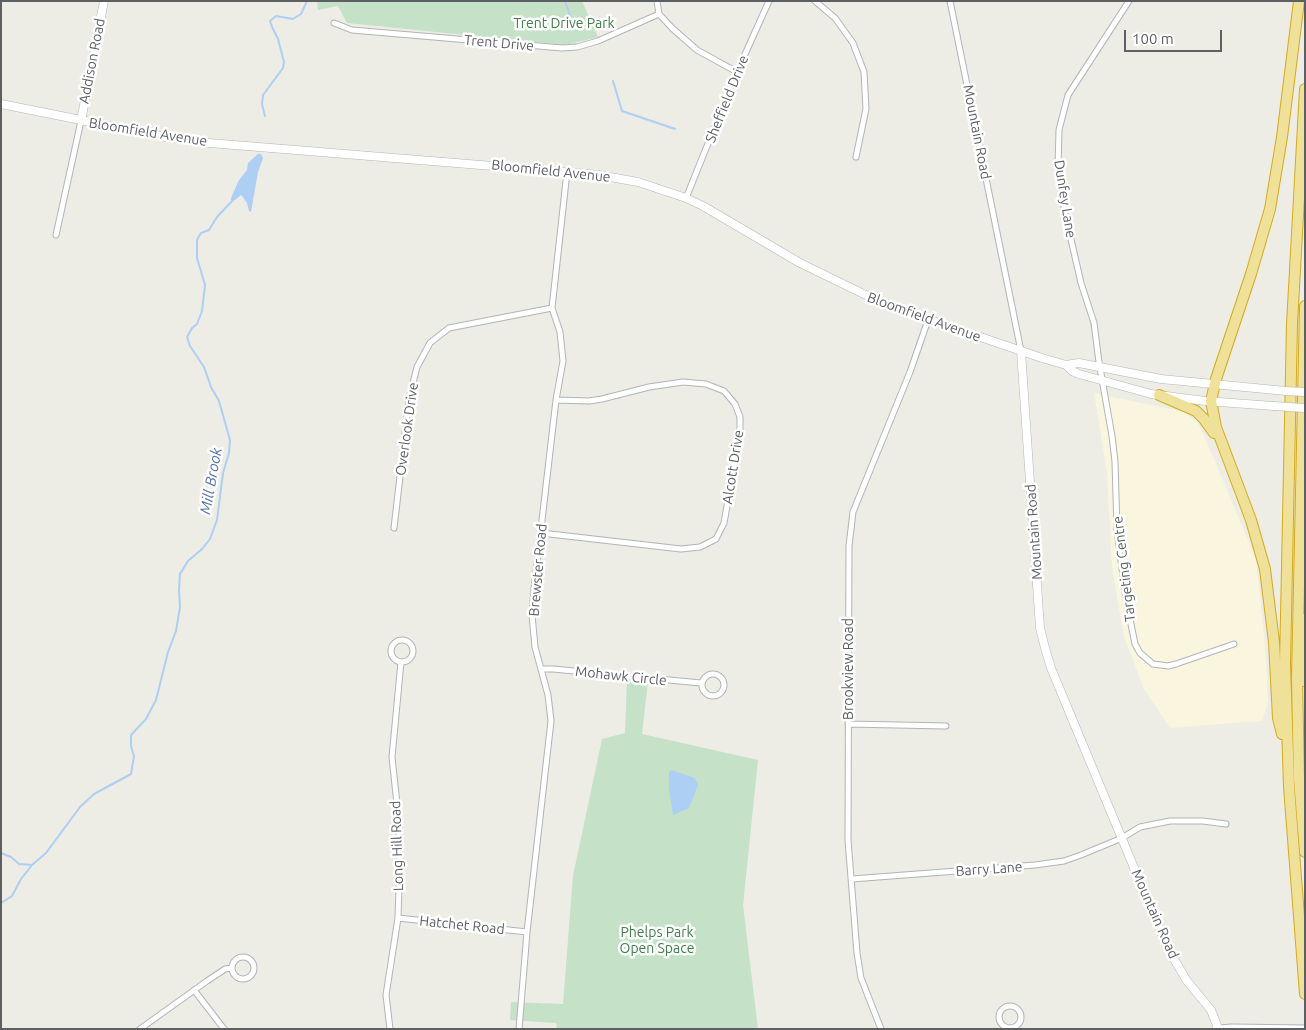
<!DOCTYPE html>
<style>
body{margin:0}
#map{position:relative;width:1306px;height:1030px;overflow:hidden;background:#edece5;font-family:Ubuntu,sans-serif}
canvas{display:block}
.frame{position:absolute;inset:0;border:2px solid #5d5f63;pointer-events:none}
.scale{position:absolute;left:1124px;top:30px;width:98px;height:22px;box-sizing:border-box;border:2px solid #5d5f63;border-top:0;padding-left:6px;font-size:15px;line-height:18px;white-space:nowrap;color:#5d5f63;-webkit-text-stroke:4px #fff;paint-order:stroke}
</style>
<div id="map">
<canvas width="1306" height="1030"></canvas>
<div class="frame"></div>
<div class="scale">100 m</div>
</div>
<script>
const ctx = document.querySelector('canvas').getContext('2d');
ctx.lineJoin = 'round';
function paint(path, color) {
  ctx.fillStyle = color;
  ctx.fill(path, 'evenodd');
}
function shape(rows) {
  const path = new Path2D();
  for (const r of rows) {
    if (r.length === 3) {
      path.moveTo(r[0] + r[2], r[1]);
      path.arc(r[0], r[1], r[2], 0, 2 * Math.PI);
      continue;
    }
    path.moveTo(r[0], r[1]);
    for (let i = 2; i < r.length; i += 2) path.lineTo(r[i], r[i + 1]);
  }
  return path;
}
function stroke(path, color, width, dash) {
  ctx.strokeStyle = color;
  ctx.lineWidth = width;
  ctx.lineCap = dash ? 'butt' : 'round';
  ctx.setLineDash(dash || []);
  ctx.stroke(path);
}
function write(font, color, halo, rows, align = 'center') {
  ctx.font = font + ' Ubuntu,sans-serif';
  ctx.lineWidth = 5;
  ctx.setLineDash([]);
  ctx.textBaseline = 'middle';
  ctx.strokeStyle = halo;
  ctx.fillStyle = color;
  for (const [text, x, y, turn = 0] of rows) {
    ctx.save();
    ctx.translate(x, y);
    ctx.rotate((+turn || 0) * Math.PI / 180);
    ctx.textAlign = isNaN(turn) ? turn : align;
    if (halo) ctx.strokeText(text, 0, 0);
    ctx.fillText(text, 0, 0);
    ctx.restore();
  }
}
paint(shape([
 [1094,393,1184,412,1198,423,1206,440,1256,559,1266,656,1268,703,1262,721,1170,728,1144,689,1124,637,1112,568,1107,473]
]), '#f9f5de');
paint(shape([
 [317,1,582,1,598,37,565,45,347,23,338,6,318,10],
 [627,679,648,681,642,734,758,760,743,905,758,1029,557,1029,556,1023,510,1020,511,1002,563,1004,573,876,602,739,625,733]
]), '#c5e1c7');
paint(shape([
 [258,154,261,154,263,158,258,172,251,212,249,211,247,203,242,196,241,195,235,200,231,200,231,198,239,180,247,170,248,163],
 [671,770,695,778,698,785,689,808,673,815,669,789,669,773]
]), '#aecff4');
stroke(shape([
 [565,1,572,22],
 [613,81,622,111,675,129],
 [265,116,262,104,263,95,283,68,284,62,278,39,272,27,270,21,276,16,293,19,301,14,307,1],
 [1,853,11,857,19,864,32,865],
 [1,903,12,896,21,879,32,865,46,853,80,807,94,794,131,774,134,756,131,746,131,735,146,719,156,700,168,652,176,631,180,607,179,590,180,574,188,561,202,549,210,539,217,520,223,473,229,453,230,440,219,401,211,387,204,367,190,346,187,337,192,328,197,324,202,311,205,285,197,258,197,240,201,233,209,230,217,217,234,199]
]), '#aecff4', 2);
const street = shape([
 [657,1,659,14,673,29,697,50,737,72],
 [815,1,835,18,853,43,864,72,866,109,856,157],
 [950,1,1021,351],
 [1129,1,1068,95,1059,130,1058,167,1065,213,1081,283,1094,323,1099,362,1112,436,1115,462,1117,530,1126,599,1135,644,1140,653,1153,664,1168,666,1176,664,1234,644],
 [334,23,352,30,562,48,577,47,598,41,659,14],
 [686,198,737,72,769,1],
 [56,235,81,121],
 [394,528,409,399,417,367,430,343,449,328,552,308],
 [541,533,681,549,700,547,716,539,724,523,740,431,740,417,735,404,724,391,706,384,683,382,649,387,602,399,589,401,556,400],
 [402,651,11],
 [541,669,553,669,701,683],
 [713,685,11],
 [848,724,946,726],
 [852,879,1035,865,1064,861,1081,855,1122,838,1140,827,1170,821,1203,821,1226,824],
 [398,918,527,932],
 [243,968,11],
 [194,990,224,1029],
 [1010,1017,11],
 [1218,1028,1232,1027,1305,1028],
 [140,1029,207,981,225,969,232,968],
 [390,1029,386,995,398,918,400,857,399,823,392,757,401,662],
 [519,1029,527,932,551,721,548,695,535,647,532,615,534,589,556,400,563,361,560,332,552,308,567,172],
 [881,1029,861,978,857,953,848,840,849,546,853,512,910,372,928,320]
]);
const secondary = shape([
 [1,104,166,137,197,142,567,172,599,175,638,182,686,198,703,206,800,263,872,298,910,313,1042,358,1066,365,1079,363,1161,379,1286,391],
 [81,121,104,1],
 [1021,351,1040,628,1045,648,1051,668,1167,947,1187,981,1211,1010,1218,1028,1216,1029],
 [1066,365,1072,371,1079,374,1151,394,1205,401,1274,406]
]);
const highway = shape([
 [1305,89,1292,324,1285,664,1289,787,1305,994],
 [1305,306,1297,678,1299,779,1305,852],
 [1159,395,1196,411,1204,419,1214,433],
 [1303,681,1305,619],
 [1282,734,1278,718,1274,642,1265,569,1251,520,1216,427,1211,401,1216,379,1251,274,1270,209,1282,137,1299,1]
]);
stroke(street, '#b2b4b8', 7);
stroke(secondary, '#b4b6ba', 9);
stroke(highway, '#d4ab1e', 12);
stroke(street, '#fff', 5);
stroke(secondary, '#fff', 8);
stroke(highway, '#efe19a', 10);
const secondaryBridge = shape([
 [1286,391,1305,392],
 [1274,406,1304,408]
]);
stroke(secondaryBridge, '#b4b6ba', 9, []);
stroke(secondaryBridge, '#fff', 8);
write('14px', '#407f49', '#fff', [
 ["Trent Drive Park",564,23],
 ["Phelps Park",657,932],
 ["Open Space",657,948]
]);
write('14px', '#5d5f63', '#fff', [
 ["Trent Drive",499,43,5],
 ["Addison Road",92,61,-79],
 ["Sheffield Drive",727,99,-68],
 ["Bloomfield Avenue",148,132,9],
 ["Mountain Road",977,132,79],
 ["Bloomfield Avenue",551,171,6],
 ["Dunfey Lane",1065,199,81],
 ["Bloomfield Avenue",924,317,20],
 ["Overlook Drive",407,429,-82],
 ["Alcott Drive",733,467,-81],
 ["Mountain Road",1034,532,-94],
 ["Targeting Centre",1124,569,-97],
 ["Brewster Road",538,570,-85],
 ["Brookview Road",848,669,-90],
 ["Mohawk Circle",621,676,6],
 ["Long Hill Road",397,846,-92],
 ["Barry Lane",989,869,-4],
 ["Mountain Road",1155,914,66],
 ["Hatchet Road",462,925,6]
]);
write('italic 15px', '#5175ac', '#fff', [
 ["Mill Brook",211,481,-80]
]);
</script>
